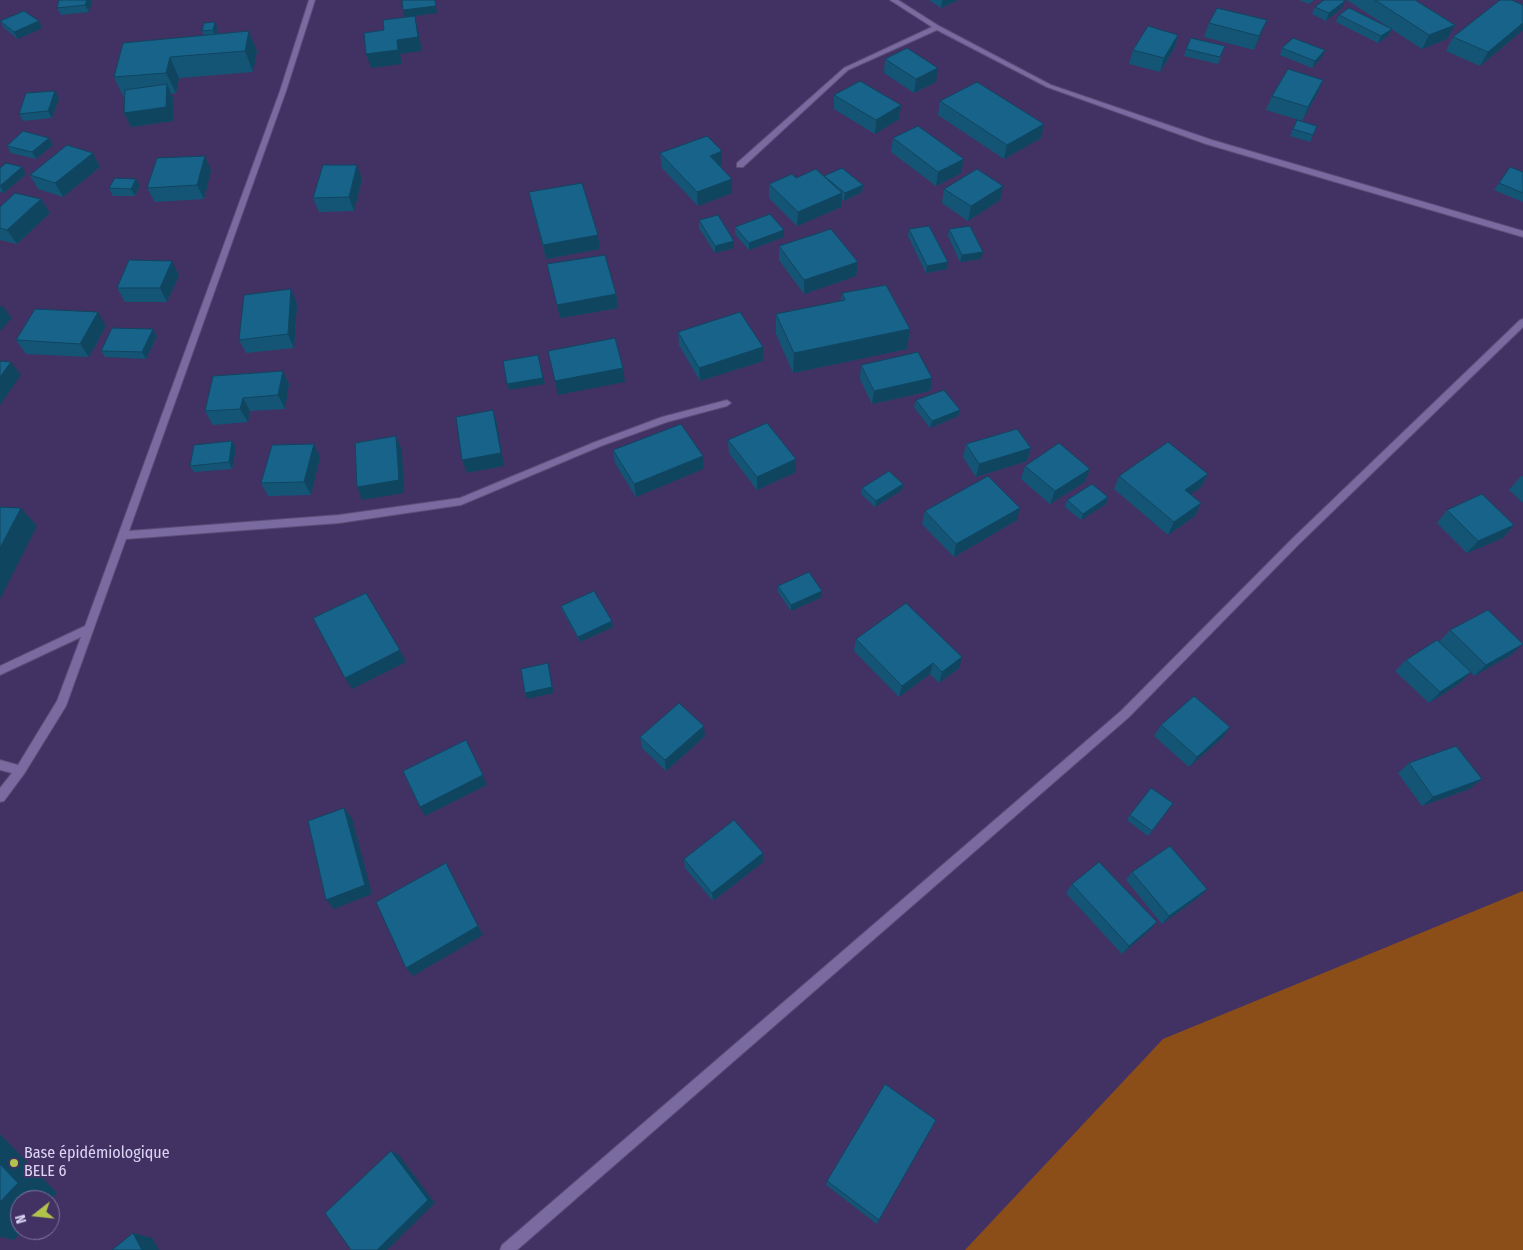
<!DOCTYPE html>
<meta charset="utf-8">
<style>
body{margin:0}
#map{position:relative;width:1523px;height:1250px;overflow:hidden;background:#423264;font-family:"Fira Sans Condensed",sans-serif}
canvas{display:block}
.north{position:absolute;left:10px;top:1190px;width:50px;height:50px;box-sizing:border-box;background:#423264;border:1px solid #80739d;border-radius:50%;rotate:254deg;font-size:14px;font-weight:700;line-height:20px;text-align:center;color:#dcd5f3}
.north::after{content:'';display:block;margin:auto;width:18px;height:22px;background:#b2c34c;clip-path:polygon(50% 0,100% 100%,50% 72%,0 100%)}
</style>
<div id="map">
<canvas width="1523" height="1250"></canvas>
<div class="north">N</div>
</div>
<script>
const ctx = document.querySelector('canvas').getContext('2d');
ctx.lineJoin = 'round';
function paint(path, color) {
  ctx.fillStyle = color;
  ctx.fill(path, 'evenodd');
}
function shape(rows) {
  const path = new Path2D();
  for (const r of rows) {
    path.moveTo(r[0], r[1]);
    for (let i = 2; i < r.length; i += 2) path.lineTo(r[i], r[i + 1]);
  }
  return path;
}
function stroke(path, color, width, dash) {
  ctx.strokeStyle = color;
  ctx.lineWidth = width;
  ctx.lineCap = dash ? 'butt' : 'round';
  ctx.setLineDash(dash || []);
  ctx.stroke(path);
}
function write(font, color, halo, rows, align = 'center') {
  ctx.font = font + ' "Fira Sans Condensed",sans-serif';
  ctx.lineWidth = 4;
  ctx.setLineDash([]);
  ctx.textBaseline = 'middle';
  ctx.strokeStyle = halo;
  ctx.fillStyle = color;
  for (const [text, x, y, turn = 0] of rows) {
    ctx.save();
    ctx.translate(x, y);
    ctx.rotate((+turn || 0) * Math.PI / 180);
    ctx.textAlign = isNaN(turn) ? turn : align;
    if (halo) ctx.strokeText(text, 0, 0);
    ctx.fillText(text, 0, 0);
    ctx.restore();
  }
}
paint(shape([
 [1523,891,1523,1250,965,1250,1163,1039]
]), '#8c4e18');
const street = shape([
 [309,0,315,0,286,91,129,531,339,515,460,498,595,442,662,417,727,400,731,403,727,406,667,422,601,446,461,505,339,523,126,539,66,706,24,774,4,801,0,802,0,788,12,773,0,770,0,760,18,765,57,701,81,637,0,675,0,666,85,626,280,91,309,0],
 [890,0,898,0,939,26,1051,85,1212,140,1523,231,1523,237,1206,144,1047,87,937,30,848,70,743,167,737,167,737,163,844,68,932,27,890,0],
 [1523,319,1523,327,1299,544,1129,717,517,1250,500,1250,502,1245,1121,711,1293,538,1520,320,1523,319]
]);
stroke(street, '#5b4d77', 2);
paint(street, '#796aa0');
paint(shape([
 [59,0,92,0,89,12,61,15,57,8],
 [929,0,958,0,941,8],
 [1299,0,1314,0,1309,4],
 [1347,0,1415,0,1455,25,1447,39,1422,49],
 [1523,5,1523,30,1480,66,1446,51,1453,37],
 [1315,7,1342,8,1326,21,1312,14],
 [1339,15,1392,29,1388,36,1378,43,1336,22],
 [0,21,39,21,42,28,18,39,4,28],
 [215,22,218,29,217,34,257,51,253,72,179,78,176,93,171,94,173,98,173,121,131,127,124,113,124,98,114,77,204,35,202,31],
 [1209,23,1261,34,1254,50,1204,37],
 [1178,35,1174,49,1160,72,1129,64,1133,50],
 [1225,46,1218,64,1184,56,1186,49],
 [1282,48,1325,50,1322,57,1312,68,1280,55],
 [885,59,936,82,914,93,884,73],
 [1323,80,1317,94,1302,121,1266,110,1272,96],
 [834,95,901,105,899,119,875,134,834,109],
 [59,98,52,118,23,121,19,114],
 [940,101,1041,138,1004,159,938,115],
 [1297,120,1317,126,1310,142,1290,136],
 [49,138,53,145,36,159,11,153,7,146],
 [893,138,961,173,936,186,891,152],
 [722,151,722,165,720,166,732,179,732,193,698,206,662,168,660,153],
 [93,153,100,167,63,197,38,189,30,175],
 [0,168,26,174,4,193,0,192],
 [211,170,204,199,155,202,147,188],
 [1523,172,1523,202,1494,190,1499,183],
 [824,176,863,185,862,192,844,201,842,199,841,207,797,226,769,198,769,184,796,178],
 [136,179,140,186,135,196,113,196,109,188],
 [362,179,354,211,319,212,313,198],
 [1003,186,1000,200,968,221,942,203,944,189],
 [529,192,600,249,546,259,532,206],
 [41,199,50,213,17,244,0,240,0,207],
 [699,220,734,248,715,253,699,228],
 [735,227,784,237,749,250,735,234],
 [909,229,948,262,947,269,926,273,908,236],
 [949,229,983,252,981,259,960,262,948,236],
 [779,246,858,262,856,276,804,294,779,260],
 [547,264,616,294,618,308,560,318],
 [179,275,167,302,125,302,117,288],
 [842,293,910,329,907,349,793,373,776,334,776,314,841,301],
 [297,303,294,348,246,353,239,340],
 [106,326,89,357,26,354,16,340],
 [678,332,763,361,700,381,679,345],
 [157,336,146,359,105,357,101,351],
 [861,365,932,378,930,391,872,404,860,379],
 [283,371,289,384,285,409,250,411,248,422,213,425,205,411],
 [916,400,960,410,958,416,930,428,914,407],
 [728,440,796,459,796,472,757,490,729,453],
 [966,444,1031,448,1027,461,976,477,963,457],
 [236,448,232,469,194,472,190,466],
 [613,450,703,456,703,469,636,497,615,463],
 [320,457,311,495,268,496,261,483],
 [1025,466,1085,482,1050,504,1021,479],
 [1208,474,1201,487,1190,494,1201,503,1195,516,1168,535,1114,489,1119,476],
 [1523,476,1523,503,1509,490,1520,477],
 [903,484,902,490,875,507,861,494,862,488],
 [1108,497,1106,504,1081,520,1065,507,1067,500],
 [1447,510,1514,525,1503,538,1467,553,1437,523],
 [925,511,1017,520,954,557,922,524],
 [778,586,822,597,791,611,778,592],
 [561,606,612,621,613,627,580,642,563,612],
 [1450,630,1511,655,1474,676,1471,672,1460,683,1429,703,1395,671,1406,660,1452,654,1439,642],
 [856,639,959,668,939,683,930,674,899,697,854,651],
 [1161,725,1230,727,1222,738,1189,767,1154,736],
 [705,736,666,771,642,748,640,737],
 [1409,763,1482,779,1469,789,1422,806,1398,773],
 [1173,803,1148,836,1127,820,1130,815],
 [763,853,763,862,713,901,685,868,684,859],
 [1132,872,1207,889,1199,897,1162,924,1126,880],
 [1072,884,1150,930,1122,954,1066,893],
 [827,1181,879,1220,877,1224,826,1185]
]), '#145576');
paint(shape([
 [87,0,92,0,89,12,85,5],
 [435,0,437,13,415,16,418,30,422,51,400,54,402,64,371,68,366,54,397,40,405,17,403,10],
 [943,0,958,0,941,8,942,1],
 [1345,1,1342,8,1326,21,1329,13],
 [1267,20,1261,34,1254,50,1259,36],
 [39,21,42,28,18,39,14,32],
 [215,22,218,29,216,37,213,30],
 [1523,23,1523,30,1480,66,1488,52],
 [1455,25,1447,39,1422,49,1429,35],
 [1392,29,1388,36,1378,43,1381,36],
 [249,31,257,51,253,72,245,51],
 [1178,35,1174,49,1160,72,1164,58],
 [1325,50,1322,57,1312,68,1315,61],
 [170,57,179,78,176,93,166,73],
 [938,68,936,82,914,93,916,79],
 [1323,80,1317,94,1302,121,1308,107],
 [167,84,173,98,173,121,131,127,124,113],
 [55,91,59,98,52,118,48,111],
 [901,105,899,119,875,134,876,120],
 [1044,124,1041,138,1004,159,1007,145],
 [49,138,53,145,36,159,32,152],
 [722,151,722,165,710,170,710,156],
 [93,153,100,167,63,197,55,183],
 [205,156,211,170,204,199,197,185],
 [964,159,961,173,936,186,938,172],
 [357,165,362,179,354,211,349,197],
 [22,167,26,174,4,193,0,186],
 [136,179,140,186,135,196,131,189],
 [732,179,732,193,698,206,697,192],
 [863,185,862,192,844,201,845,193],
 [1003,186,1000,200,968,221,971,206],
 [842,193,841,207,797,226,798,212],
 [41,199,50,213,17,244,7,230],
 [784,230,784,237,749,250,749,243],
 [598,235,600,249,546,259,543,245],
 [734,241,734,248,715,253,715,246],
 [983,252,981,259,960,262,962,255],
 [172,261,179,275,167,302,160,288],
 [858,262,856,276,804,294,804,280],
 [948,262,947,269,926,273,927,266],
 [291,289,297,303,294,348,288,334],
 [616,294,618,308,560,318,557,305],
 [2,305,12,318,0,331,0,307],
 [98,312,106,326,89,357,80,344],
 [153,329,157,336,146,359,142,352],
 [910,329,907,349,793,373,794,353],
 [763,347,763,361,700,381,699,368],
 [538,355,545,384,509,390,507,384],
 [11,362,21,375,0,405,0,377],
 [623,368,625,382,558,395,555,381],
 [283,371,289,384,285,409,278,395],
 [932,378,930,391,872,404,874,391],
 [243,398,250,411,248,422,240,409],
 [493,410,497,423,504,466,467,473,462,460],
 [960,410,958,416,930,428,932,421],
 [396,436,402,450,404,493,362,500,357,487],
 [232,441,236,448,232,469,229,462],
 [314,444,320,457,311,495,304,482],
 [1031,448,1027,461,976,477,979,464],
 [703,456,703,469,636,497,634,484],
 [796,459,796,472,757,490,757,477],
 [1090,469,1085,482,1050,504,1055,491],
 [1208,474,1201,487,1179,503,1185,490],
 [903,484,902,490,875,507,876,501],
 [1108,497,1106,504,1081,520,1083,514],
 [1201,503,1195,516,1168,535,1174,522],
 [21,508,37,526,0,599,0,548],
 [1020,508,1017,520,954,557,956,544],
 [1514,525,1503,538,1467,553,1478,541],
 [822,591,822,597,791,611,791,605],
 [612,621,613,627,580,642,578,637],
 [1523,644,1511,655,1474,676,1486,665],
 [400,650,406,662,352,689,345,678],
 [962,657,959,668,939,683,942,672],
 [548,663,554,693,527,699,525,693],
 [933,663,930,674,899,697,902,686],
 [1471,672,1460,683,1429,703,1440,692],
 [704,726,705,736,666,771,665,760],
 [1230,727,1222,738,1189,767,1197,757],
 [483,775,487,785,425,816,420,807],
 [1482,779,1469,789,1422,806,1433,797],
 [344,808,352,818,372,894,334,909,326,900],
 [763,853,763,862,713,901,712,893],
 [446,863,451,872,483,935,413,976,406,968],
 [1207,889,1199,897,1162,924,1169,916],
 [1157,922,1150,930,1122,954,1129,946],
 [0,1134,57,1193,50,1201,50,1200,20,1200,20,1230,23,1230,14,1240,0,1237],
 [391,1151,399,1155,435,1203,387,1250,377,1250],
 [133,1233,152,1238,159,1250,142,1250]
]), '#104560');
const building = shape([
 [59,0,87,0,85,5,57,8,59,0],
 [402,0,435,0,436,6,403,10,402,0],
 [1324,0,1343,0,1345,1,1329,13,1315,7,1324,0],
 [1375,0,1415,0,1455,25,1429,35,1375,0],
 [1500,0,1512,0,1523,5,1523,23,1488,52,1453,37,1500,0],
 [1217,8,1267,20,1259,36,1209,23,1217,8],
 [1349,8,1392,29,1381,36,1339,15,1349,8],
 [24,11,39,21,14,32,0,21,24,11],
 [415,16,418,37,397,40,398,50,366,54,364,33,384,30,383,20,415,16],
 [215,22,213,30,202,31,204,23,215,22],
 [1148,26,1178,35,1164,58,1133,50,1148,26],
 [249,31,245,51,170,57,166,73,114,77,123,43,249,31],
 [1191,38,1225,46,1220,57,1186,49,1191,38],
 [1293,38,1325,50,1315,61,1282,48,1293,38],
 [907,48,938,68,916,79,885,59,907,48],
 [1288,69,1323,80,1308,107,1272,96,1288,69],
 [860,81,901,105,876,120,834,95,860,81],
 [977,82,1044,124,1007,145,940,101,977,82],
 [167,84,166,107,124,113,125,90,167,84],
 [55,91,48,111,19,114,26,93,55,91],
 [1297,120,1317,126,1313,135,1293,129,1297,120],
 [918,126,964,159,938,172,893,138,918,126],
 [23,131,49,138,32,152,7,146,23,131],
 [707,136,722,151,710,156,732,179,697,192,660,153,707,136],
 [67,145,93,153,55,183,30,175,67,145],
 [205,156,197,185,147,188,157,158,205,156],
 [6,163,22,167,0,186,0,168,6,163],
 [323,165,357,165,349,197,313,198,323,165],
 [1510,167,1523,172,1523,193,1499,183,1510,167],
 [842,168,863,185,845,193,824,176,842,168],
 [816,169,842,193,798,212,769,184,792,174,796,178,816,169],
 [977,169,1003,186,971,206,944,189,977,169],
 [115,178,136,179,131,189,109,188,115,178],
 [582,183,598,235,543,245,529,192,582,183],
 [15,193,41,199,7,230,0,228,0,207,15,193],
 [770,214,784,230,749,243,735,227,770,214],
 [718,215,734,241,715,246,699,220,718,215],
 [929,226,948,262,927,266,909,229,929,226],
 [970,226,983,252,962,255,949,229,970,226],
 [831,229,858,262,804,280,779,246,831,229],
 [605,255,616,294,557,305,547,264,605,255],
 [129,260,172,261,160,288,117,288,129,260],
 [886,285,910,329,794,353,776,314,845,300,842,293,886,285],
 [291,289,288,334,239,340,244,295,291,289],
 [35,309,98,312,80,344,16,340,35,309],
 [740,312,763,347,699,368,678,332,740,312],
 [112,328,153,329,142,352,101,351,112,328],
 [615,338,623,368,555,381,548,351,615,338],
 [918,352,932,378,874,391,861,365,918,352],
 [538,355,543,378,507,384,503,361,538,355],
 [0,361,11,362,0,377,0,361],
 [283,371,278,395,243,398,240,409,205,411,213,376,283,371],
 [944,390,960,410,932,421,916,400,944,390],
 [493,410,501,453,462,460,456,417,493,410],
 [767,423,796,459,757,477,728,440,767,423],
 [681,424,703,456,634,484,613,450,681,424],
 [1017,429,1031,448,979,464,966,444,1017,429],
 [396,436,399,480,357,487,355,443,396,436],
 [232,441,229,462,190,466,194,445,232,441],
 [1168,442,1208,474,1185,490,1201,503,1174,522,1119,476,1168,442],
 [1059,443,1090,469,1055,491,1025,466,1059,443],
 [314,444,304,482,261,483,272,445,314,444],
 [889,471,903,484,876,501,862,488,889,471],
 [988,476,1020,508,956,544,925,511,988,476],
 [1092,484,1108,497,1083,514,1067,500,1092,484],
 [1482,494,1514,525,1478,541,1447,510,1482,494],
 [0,507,21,508,0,548,0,507],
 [809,572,822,591,791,605,778,586,809,572],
 [594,591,612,621,578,637,561,606,594,591],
 [366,593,400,650,345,678,313,618,366,593],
 [906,603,962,657,942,672,933,663,902,686,856,639,906,603],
 [1488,610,1523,644,1486,665,1450,630,1488,610],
 [1437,640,1471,672,1440,692,1406,660,1437,640],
 [548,663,552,687,525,693,521,669,548,663],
 [1194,696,1230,727,1197,757,1161,725,1194,696],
 [679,703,704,726,665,760,640,737,679,703],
 [466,740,483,775,420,807,403,771,466,740],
 [1456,746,1482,779,1433,797,1409,763,1456,746],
 [1151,788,1173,803,1152,831,1130,815,1151,788],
 [344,808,365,885,326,900,308,821,344,808],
 [734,820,763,853,712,893,684,859,734,820],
 [1170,846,1207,889,1169,916,1132,872,1170,846],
 [1099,862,1157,922,1129,946,1072,884,1099,862],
 [446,863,478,926,406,968,376,902,446,863],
 [885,1084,936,1120,879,1220,827,1181,885,1084],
 [391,1151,428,1200,377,1250,351,1250,325,1213,391,1151],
 [0,1164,18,1183,0,1202,0,1164],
 [133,1233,142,1250,112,1250,133,1233]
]);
paint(building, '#176389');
stroke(building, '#104560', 1);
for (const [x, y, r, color] of [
 [14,1163,5,"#b2c34c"]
]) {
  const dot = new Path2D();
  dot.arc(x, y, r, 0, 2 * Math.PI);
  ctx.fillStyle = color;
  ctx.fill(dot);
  stroke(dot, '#423264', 2);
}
write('16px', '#dcd5f3', '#423264', [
 ["Base épidémiologique",24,1154],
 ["BELE 6",24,1172]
], 'left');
</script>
